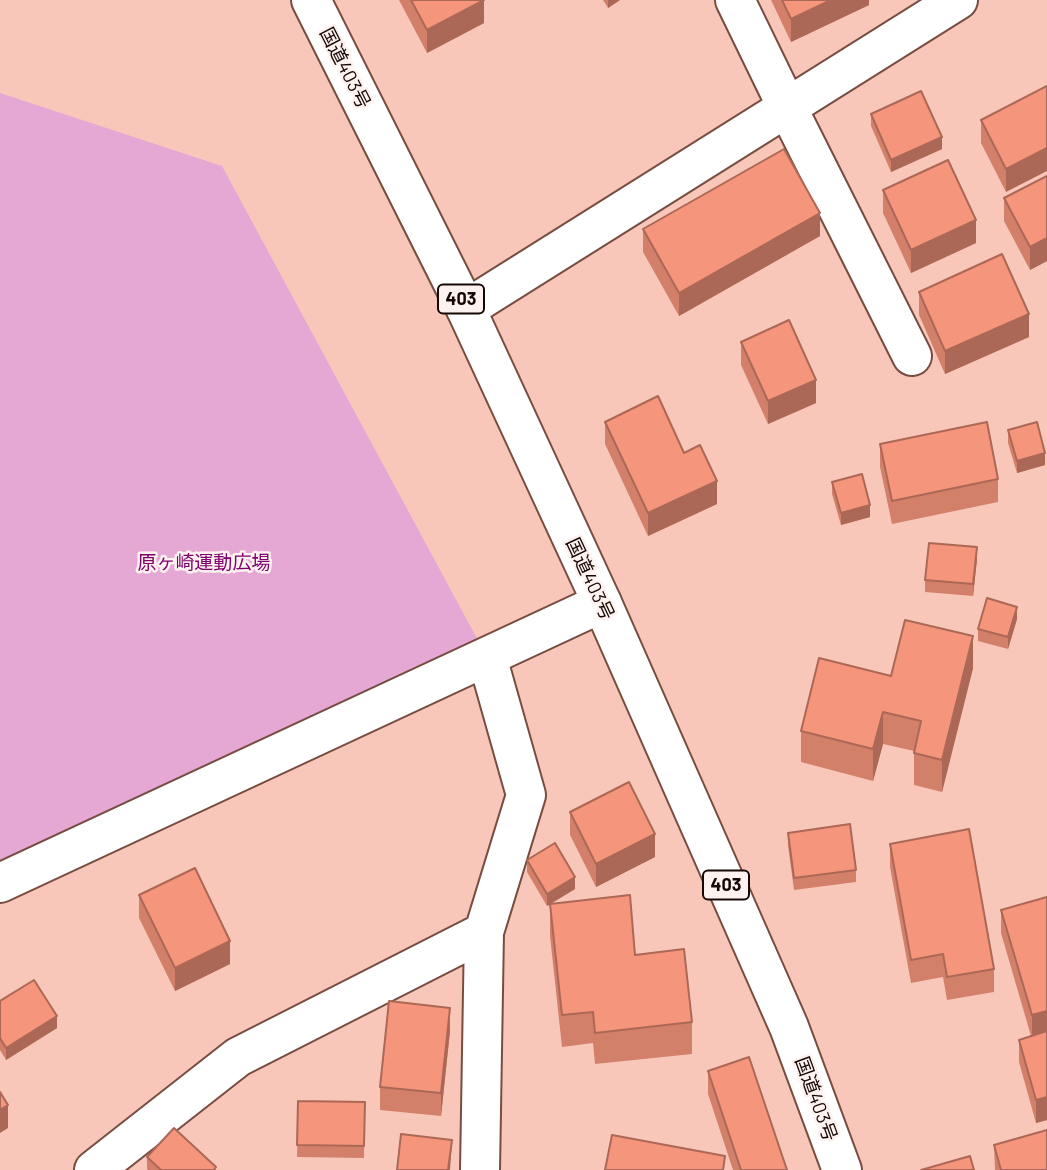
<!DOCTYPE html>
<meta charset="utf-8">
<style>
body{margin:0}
canvas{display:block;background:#f9c7b9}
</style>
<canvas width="1047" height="1170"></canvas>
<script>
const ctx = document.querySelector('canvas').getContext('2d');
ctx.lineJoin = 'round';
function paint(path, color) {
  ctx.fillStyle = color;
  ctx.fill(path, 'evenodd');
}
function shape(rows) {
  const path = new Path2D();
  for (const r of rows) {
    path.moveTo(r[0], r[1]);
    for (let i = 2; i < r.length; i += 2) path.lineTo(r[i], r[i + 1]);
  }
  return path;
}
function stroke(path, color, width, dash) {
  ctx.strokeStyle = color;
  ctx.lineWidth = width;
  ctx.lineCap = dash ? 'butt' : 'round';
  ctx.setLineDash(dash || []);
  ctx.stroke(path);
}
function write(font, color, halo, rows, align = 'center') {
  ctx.font = font + ' Barlow,"Noto Sans JP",sans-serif';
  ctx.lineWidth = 5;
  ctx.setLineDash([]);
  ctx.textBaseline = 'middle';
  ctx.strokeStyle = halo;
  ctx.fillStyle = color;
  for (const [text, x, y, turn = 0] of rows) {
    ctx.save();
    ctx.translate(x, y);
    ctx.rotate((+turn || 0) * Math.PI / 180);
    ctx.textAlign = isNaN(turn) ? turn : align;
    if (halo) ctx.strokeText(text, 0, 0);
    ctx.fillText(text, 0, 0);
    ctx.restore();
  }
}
paint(shape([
 [0,93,222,166,487,657,0,883]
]), '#e5a8d5');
const minor = shape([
 [735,0,787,107,912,356],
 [466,309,958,0],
 [0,883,602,603],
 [94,1170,238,1057,484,932],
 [480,1170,484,932,526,795,487,657]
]);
const highway = shape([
 [311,0,466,309,602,603,789,1027,842,1170]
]);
stroke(minor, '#774d42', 42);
stroke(highway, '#774d42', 42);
stroke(minor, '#fff', 38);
stroke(highway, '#fff', 38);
paint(shape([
 [399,0,484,0,484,23,427,53],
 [603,0,620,0,608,8],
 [771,0,869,0,869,5,791,42],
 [1047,86,1006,192,981,143,981,120],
 [871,114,942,149,891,172,871,126],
 [1047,176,1047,261,1030,270,1004,221,1004,198],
 [883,190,976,243,911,273,883,213],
 [643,229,820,236,679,316,643,252],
 [919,292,1029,337,945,374,919,315],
 [741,342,816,403,768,424,741,365],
 [605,422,684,453,717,504,648,536,605,444],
 [1008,430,1045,465,1017,473,1008,443],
 [880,444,998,479,998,502,892,524,880,467],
 [832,482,870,517,841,525,832,494],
 [977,559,973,596,925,592,925,580],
 [1017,619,1008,649,978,641,978,629],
 [973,668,942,792,914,785,914,751,883,744,873,781,801,762,801,731,891,676],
 [570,812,655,857,596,887,570,835],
 [788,833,856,870,856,882,794,890,788,845],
 [890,844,994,969,994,992,947,1000,943,977,911,983,890,867],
 [527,860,575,889,547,906,527,872],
 [139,895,230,964,175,991,139,918],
 [1047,897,1047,1120,1036,1123,1019,1062,1019,1040,1031,1036,1001,933,1001,910],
 [550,904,635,955,692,1022,692,1054,595,1064,593,1043,562,1047,550,936],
 [0,1001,57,1028,6,1060,0,1050],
 [450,1031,441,1116,380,1110,380,1087],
 [708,1071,787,1170,733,1170,708,1094],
 [298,1101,365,1102,364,1158,297,1157],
 [994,1145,1047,1170,995,1170],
 [147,1157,216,1170,148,1170,147,1169]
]), '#d3806a');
paint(shape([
 [484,0,484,23,427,53,427,30],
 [608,0,620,0,608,8],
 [831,0,869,0,869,5,791,42,791,19],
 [942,137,942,149,891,172,891,160],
 [1047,148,1047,171,1006,192,1006,169],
 [820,213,820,236,679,316,679,293],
 [976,220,976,243,911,273,911,250],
 [1047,238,1047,261,1030,270,1030,247],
 [1029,314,1029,337,945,374,945,351],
 [816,380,816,403,768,424,768,401],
 [1045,453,1045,465,1017,473,1017,461],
 [717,481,717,504,648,536,648,513],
 [870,505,870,517,841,525,841,513],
 [977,547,977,559,973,596,973,584],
 [1017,607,1017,619,1008,649,1008,637],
 [973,636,973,668,942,792,942,760],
 [883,712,883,744,873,781,873,749],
 [655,834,655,857,596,887,596,864],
 [575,877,575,889,547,906,547,894],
 [230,941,230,964,175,991,175,968],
 [450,1008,450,1031,441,1116,441,1093],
 [1047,1011,1047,1034,1032,1038,1032,1015],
 [57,1016,57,1028,6,1060,6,1048],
 [1047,1097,1047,1120,1036,1123,1036,1100],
 [8,1105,8,1128,0,1133,0,1110],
 [452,1140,450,1170,448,1170]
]), '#ac6856');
const building = shape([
 [411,0,484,0,427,30,411,0],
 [782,0,831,0,791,19,782,0],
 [1047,86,1047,148,1006,169,981,120,1047,86],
 [921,91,942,137,891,160,871,114,921,91],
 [784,149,820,213,679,293,643,229,784,149],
 [948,160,976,220,911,250,883,190,948,160],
 [1047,176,1047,238,1030,247,1004,198,1047,176],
 [1002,254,1029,314,945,351,919,292,1002,254],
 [789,320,816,380,768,401,741,342,789,320],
 [658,396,684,453,700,445,717,481,648,513,605,422,658,396],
 [987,422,998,479,892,501,880,444,987,422],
 [1037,422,1045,453,1017,461,1008,430,1037,422],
 [862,474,870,505,841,513,832,482,862,474],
 [929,543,977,547,973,584,925,580,929,543],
 [987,598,1017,607,1008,637,978,629,987,598],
 [905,620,973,636,942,760,914,753,921,721,883,712,873,749,801,731,819,658,891,676,905,620],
 [629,782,655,834,596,864,570,812,629,782],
 [850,824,856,870,794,878,788,833,850,824],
 [969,829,994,969,947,977,943,954,911,960,890,844,969,829],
 [555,843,575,877,547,894,527,860,555,843],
 [195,868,230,941,175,968,139,895,195,868],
 [630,895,635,955,684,949,692,1022,595,1033,593,1012,562,1015,550,904,630,895],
 [1047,897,1047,1011,1032,1015,1001,910,1047,897],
 [34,980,57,1016,6,1048,0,1038,0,1001,34,980],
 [389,1001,450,1008,441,1093,380,1087,389,1001],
 [1047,1031,1047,1097,1036,1100,1019,1040,1047,1031],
 [749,1057,787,1170,741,1170,708,1071,749,1057],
 [0,1092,8,1105,0,1110,0,1092],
 [298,1101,365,1102,364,1146,297,1145,298,1101],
 [174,1128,216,1167,214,1170,161,1170,147,1157,174,1128],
 [1047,1130,1047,1170,1001,1170,994,1145,1047,1130],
 [401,1134,452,1140,448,1170,397,1170,401,1134],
 [612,1135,725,1156,723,1170,605,1170,612,1135],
 [970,1156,974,1170,921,1170,970,1156]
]);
paint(building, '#f5957b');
stroke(building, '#ac6856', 2);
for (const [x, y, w] of [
 [461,299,46],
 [726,885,46]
]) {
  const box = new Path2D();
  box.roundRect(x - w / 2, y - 14.5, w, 29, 5);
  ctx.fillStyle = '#fdf2ef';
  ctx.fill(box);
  stroke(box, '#160704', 2);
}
write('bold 18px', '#160704', null, [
 ["403",461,299],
 ["403",726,885]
]);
write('19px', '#160704', '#fdf2ef', [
 ["国道403号",345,68,63],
 ["国道403号",590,579,65],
 ["国道403号",816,1099,70]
]);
write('19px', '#80006e', '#fdf2ef', [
 ["原ヶ崎運動広場",204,563]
]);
</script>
